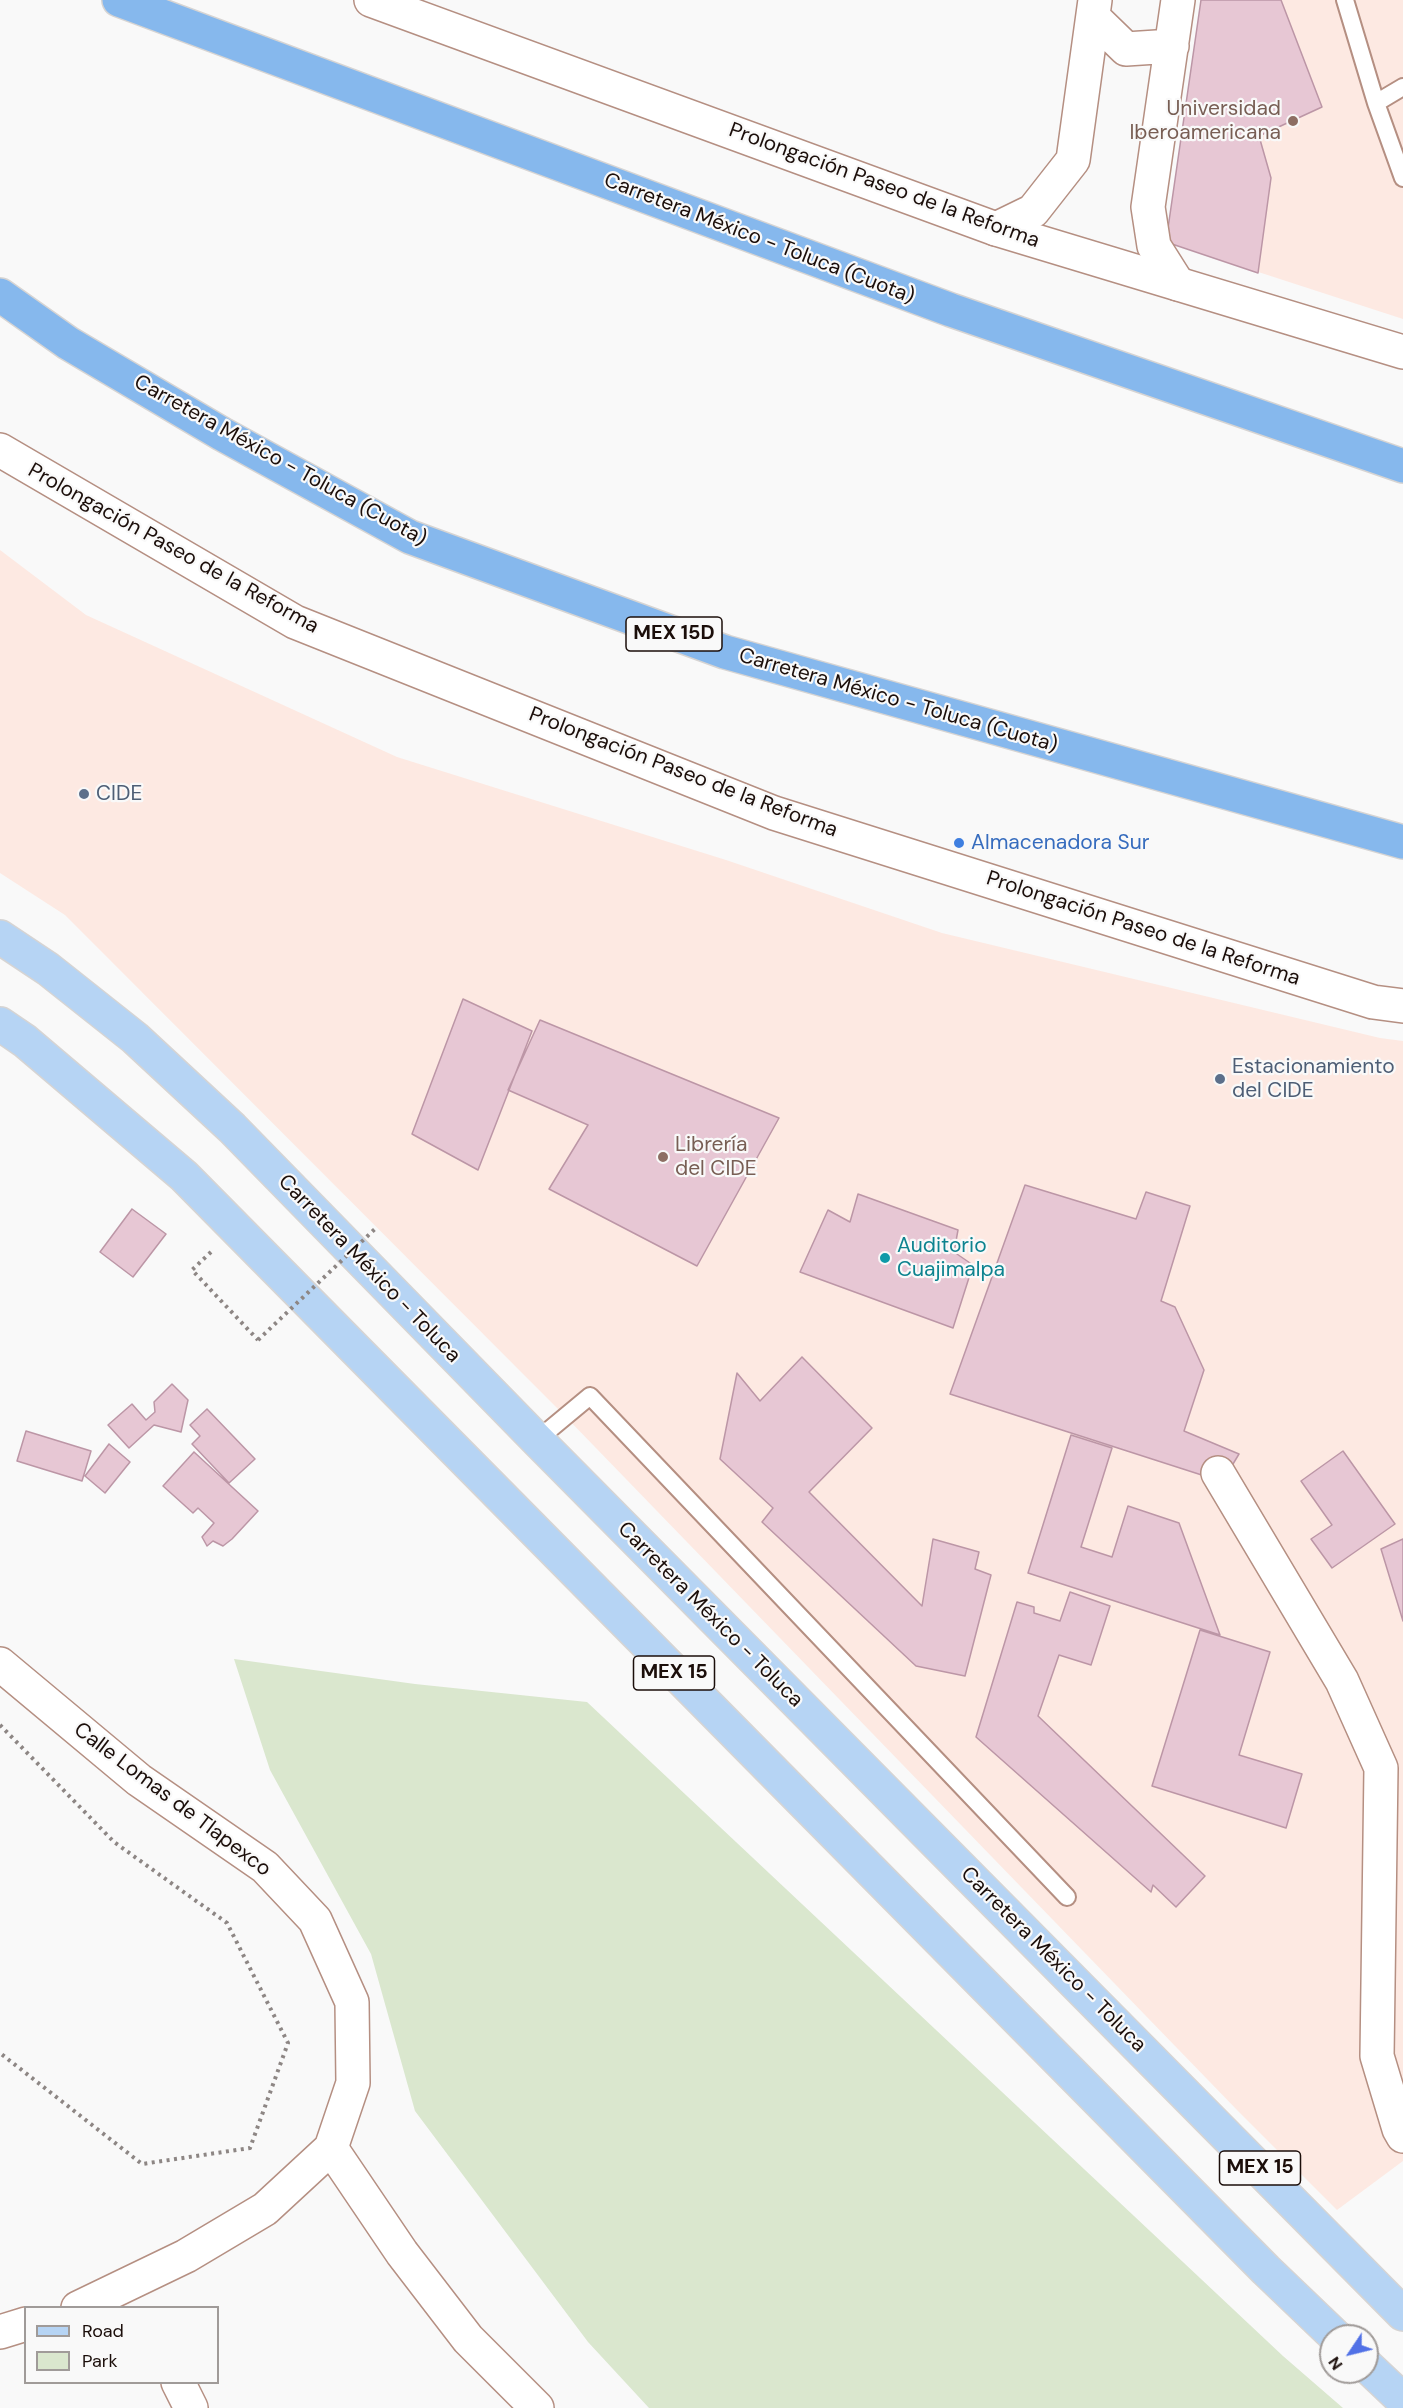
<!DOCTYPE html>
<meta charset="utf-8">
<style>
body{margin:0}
#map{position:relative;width:1403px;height:2408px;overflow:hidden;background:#f9f9f9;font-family:"DM Sans",sans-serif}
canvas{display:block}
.legend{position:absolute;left:24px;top:2306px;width:195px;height:78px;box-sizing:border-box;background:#f9f9f9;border:2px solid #a09b99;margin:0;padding:8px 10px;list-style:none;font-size:18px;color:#1b0e0a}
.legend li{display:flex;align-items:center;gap:12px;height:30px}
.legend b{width:30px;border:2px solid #a09b99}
.north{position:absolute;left:1319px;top:2324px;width:60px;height:60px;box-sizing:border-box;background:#f9f9f9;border:2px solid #a09b99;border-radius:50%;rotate:235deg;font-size:16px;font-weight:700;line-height:24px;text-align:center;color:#1b0e0a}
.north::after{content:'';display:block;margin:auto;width:21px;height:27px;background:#5171e6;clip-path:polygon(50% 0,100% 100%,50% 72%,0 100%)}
</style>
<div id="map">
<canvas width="1403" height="2408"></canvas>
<ul class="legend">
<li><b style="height:8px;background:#b6d4f4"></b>Road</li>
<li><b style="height:16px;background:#dae7ce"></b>Park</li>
</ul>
<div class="north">N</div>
</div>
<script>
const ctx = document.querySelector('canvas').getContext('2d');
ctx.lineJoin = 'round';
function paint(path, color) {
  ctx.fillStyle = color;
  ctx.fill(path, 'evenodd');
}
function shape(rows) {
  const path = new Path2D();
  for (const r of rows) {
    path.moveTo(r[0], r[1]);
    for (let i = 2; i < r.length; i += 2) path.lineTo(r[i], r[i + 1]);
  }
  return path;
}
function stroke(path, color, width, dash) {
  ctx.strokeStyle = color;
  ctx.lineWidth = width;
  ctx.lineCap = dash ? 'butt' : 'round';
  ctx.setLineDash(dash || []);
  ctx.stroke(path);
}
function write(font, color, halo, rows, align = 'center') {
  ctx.font = font + ' "DM Sans",sans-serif';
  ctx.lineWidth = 4.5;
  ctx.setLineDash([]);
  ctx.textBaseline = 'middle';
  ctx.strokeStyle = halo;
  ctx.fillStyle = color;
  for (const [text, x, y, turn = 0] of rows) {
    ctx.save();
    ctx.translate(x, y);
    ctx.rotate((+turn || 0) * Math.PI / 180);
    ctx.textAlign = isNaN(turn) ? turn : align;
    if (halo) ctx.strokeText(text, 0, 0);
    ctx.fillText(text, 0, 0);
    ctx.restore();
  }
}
paint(shape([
 [1201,0,1403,0,1403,319,1166,242],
 [0,550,86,615,397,757,726,860,942,933,1380,1038,1403,1041,1403,2161,1337,2210,1238,2111,564,1415,65,915,0,873]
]), '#fde9e2');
paint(shape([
 [234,1659,415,1684,587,1702,1283,2356,1343,2408,649,2408,588,2342,415,2111,371,1954,270,1770]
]), '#dae7ce');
const building = shape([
 [1201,0,1281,0,1322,107,1259,136,1271,178,1258,273,1166,242,1201,0],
 [463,999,532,1031,478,1170,412,1134,463,999],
 [540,1020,779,1118,697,1266,549,1189,588,1125,508,1090,540,1020],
 [1025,1185,1136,1219,1146,1192,1190,1206,1161,1301,1175,1307,1204,1370,1184,1431,1239,1454,1230,1469,1211,1478,950,1394,1025,1185],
 [858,1194,958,1230,954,1252,973,1265,953,1328,800,1272,828,1210,850,1222,858,1194],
 [132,1209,166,1234,133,1277,100,1252,132,1209],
 [802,1357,872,1428,809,1492,922,1606,933,1539,979,1552,975,1569,991,1575,965,1676,916,1666,762,1522,773,1508,720,1459,737,1373,760,1401,802,1357],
 [172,1384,188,1400,181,1432,154,1425,129,1448,108,1425,132,1404,146,1420,155,1412,154,1402,172,1384],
 [207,1409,255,1459,229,1483,192,1444,200,1436,190,1425,207,1409],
 [26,1431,91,1451,82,1481,17,1461,26,1431],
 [1071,1435,1112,1448,1081,1547,1112,1557,1128,1506,1179,1523,1220,1635,1028,1573,1071,1435],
 [109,1444,130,1462,105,1493,85,1476,109,1444],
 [1343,1451,1395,1524,1332,1568,1311,1539,1332,1525,1301,1481,1343,1451],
 [194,1452,258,1511,232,1539,223,1546,213,1541,207,1546,202,1537,214,1523,198,1508,193,1513,163,1486,194,1452],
 [1403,1539,1403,1621,1381,1549,1403,1539],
 [1070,1592,1110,1606,1091,1665,1059,1655,1038,1716,1205,1876,1176,1907,1153,1885,1151,1892,976,1737,1017,1602,1034,1607,1034,1613,1060,1621,1070,1592],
 [1200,1630,1270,1652,1239,1755,1302,1774,1286,1828,1152,1786,1200,1630]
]);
paint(building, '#e7c7d4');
stroke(building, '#bc96a6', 1.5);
const service = shape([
 [1345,0,1376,103,1403,178],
 [1376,103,1403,87],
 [537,1440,590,1396,1067,1897]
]);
const minor = shape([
 [1093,17,1126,49,1172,46],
 [996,229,1033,211,1073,160,1095,0],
 [1178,284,1154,246,1148,207,1178,0],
 [1218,1473,1342,1681,1381,1768,1377,2056,1399,2129,1403,2136],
 [331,2148,402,2253,468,2339,537,2408],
 [178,2382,191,2408]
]);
const tertiary = shape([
 [0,1664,139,1780,265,1867,315,1920,352,2002,353,2083,331,2148,265,2209,186,2256,78,2308],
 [0,2332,26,2324]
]);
const secondary = shape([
 [371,0,996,229,1403,352],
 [0,450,295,622,774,813,1373,1002,1403,1006]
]);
const primary = shape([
 [0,937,48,969,135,1038,232,1128,537,1440,1403,2314],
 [0,1024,25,1041,184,1176,1266,2270,1335,2336],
 [1367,2366,1403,2400]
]);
const motorway = shape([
 [119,0,951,310,1403,466],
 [0,295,68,343,222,434,410,537,725,652,1403,842]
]);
stroke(service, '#b58f82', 20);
stroke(minor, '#b58f82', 36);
stroke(tertiary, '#b58f82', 36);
stroke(secondary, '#b58f82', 36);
stroke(primary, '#d6d4d3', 36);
stroke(motorway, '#d6d4d3', 36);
stroke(shape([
 [211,1252,192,1270,258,1340],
 [0,1725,114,1842,227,1923,288,2043,250,2148,142,2164,0,2053]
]), '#8d8684', 4, [3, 4.5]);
stroke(service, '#fff', 16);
stroke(minor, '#fff', 33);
stroke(tertiary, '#fff', 33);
stroke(secondary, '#fff', 33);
stroke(primary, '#b6d4f4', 33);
stroke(motorway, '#86b8ed', 33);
stroke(shape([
 [258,1340,376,1228]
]), '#8d8684', 4, [3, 4.5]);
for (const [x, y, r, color] of [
 [1293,121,6,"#8d6e63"],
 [84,794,6,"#5c6f8a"],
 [959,843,6,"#3f7fe0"],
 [1220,1079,6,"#5c6f8a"],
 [663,1157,6,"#8d6e63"],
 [885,1258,6,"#0f9aa8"]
]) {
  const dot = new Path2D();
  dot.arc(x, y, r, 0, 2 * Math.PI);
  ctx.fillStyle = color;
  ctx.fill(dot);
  stroke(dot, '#f9f9f9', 2);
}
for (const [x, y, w] of [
 [674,634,96],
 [674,1673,81],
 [1260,2168,81]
]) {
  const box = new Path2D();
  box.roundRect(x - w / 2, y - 17, w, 34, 4.5);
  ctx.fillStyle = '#f9f9f9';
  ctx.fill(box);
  stroke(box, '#1b0e0a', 1.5);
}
write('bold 20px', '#1b0e0a', null, [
 ["MEX 15D",674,634],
 ["MEX 15",674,1673],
 ["MEX 15",1260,2168]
]);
write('21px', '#785e54', '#f9f9f9', [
 ["Universidad",1281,109],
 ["Iberoamericana",1281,133],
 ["Librería",675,1145,"left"],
 ["del CIDE",675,1169,"left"]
], 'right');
write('21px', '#1b0e0a', '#f9f9f9', [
 ["Prolongación Paseo de la Reforma",884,186,20],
 ["Carretera México - Toluca (Cuota)",759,239,21],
 ["Carretera México - Toluca (Cuota)",280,461,29],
 ["Prolongación Paseo de la Reforma",173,549,29],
 ["Carretera México - Toluca (Cuota)",898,701,16],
 ["Prolongación Paseo de la Reforma",683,773,21],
 ["Prolongación Paseo de la Reforma",1143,929,18],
 ["Carretera México - Toluca",369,1269,46],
 ["Carretera México - Toluca",710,1615,45],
 ["Calle Lomas de Tlapexco",172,1800,37],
 ["Carretera México - Toluca",1053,1960,45]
]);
write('21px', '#4e5e75', '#f9f9f9', [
 ["CIDE",96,794],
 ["Estacionamiento",1232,1067],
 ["del CIDE",1232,1091]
], 'left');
write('21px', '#366cbe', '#f9f9f9', [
 ["Almacenadora Sur",971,843]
], 'left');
write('21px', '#0d838f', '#f9f9f9', [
 ["Auditorio",897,1246],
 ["Cuajimalpa",897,1270]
], 'left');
</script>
